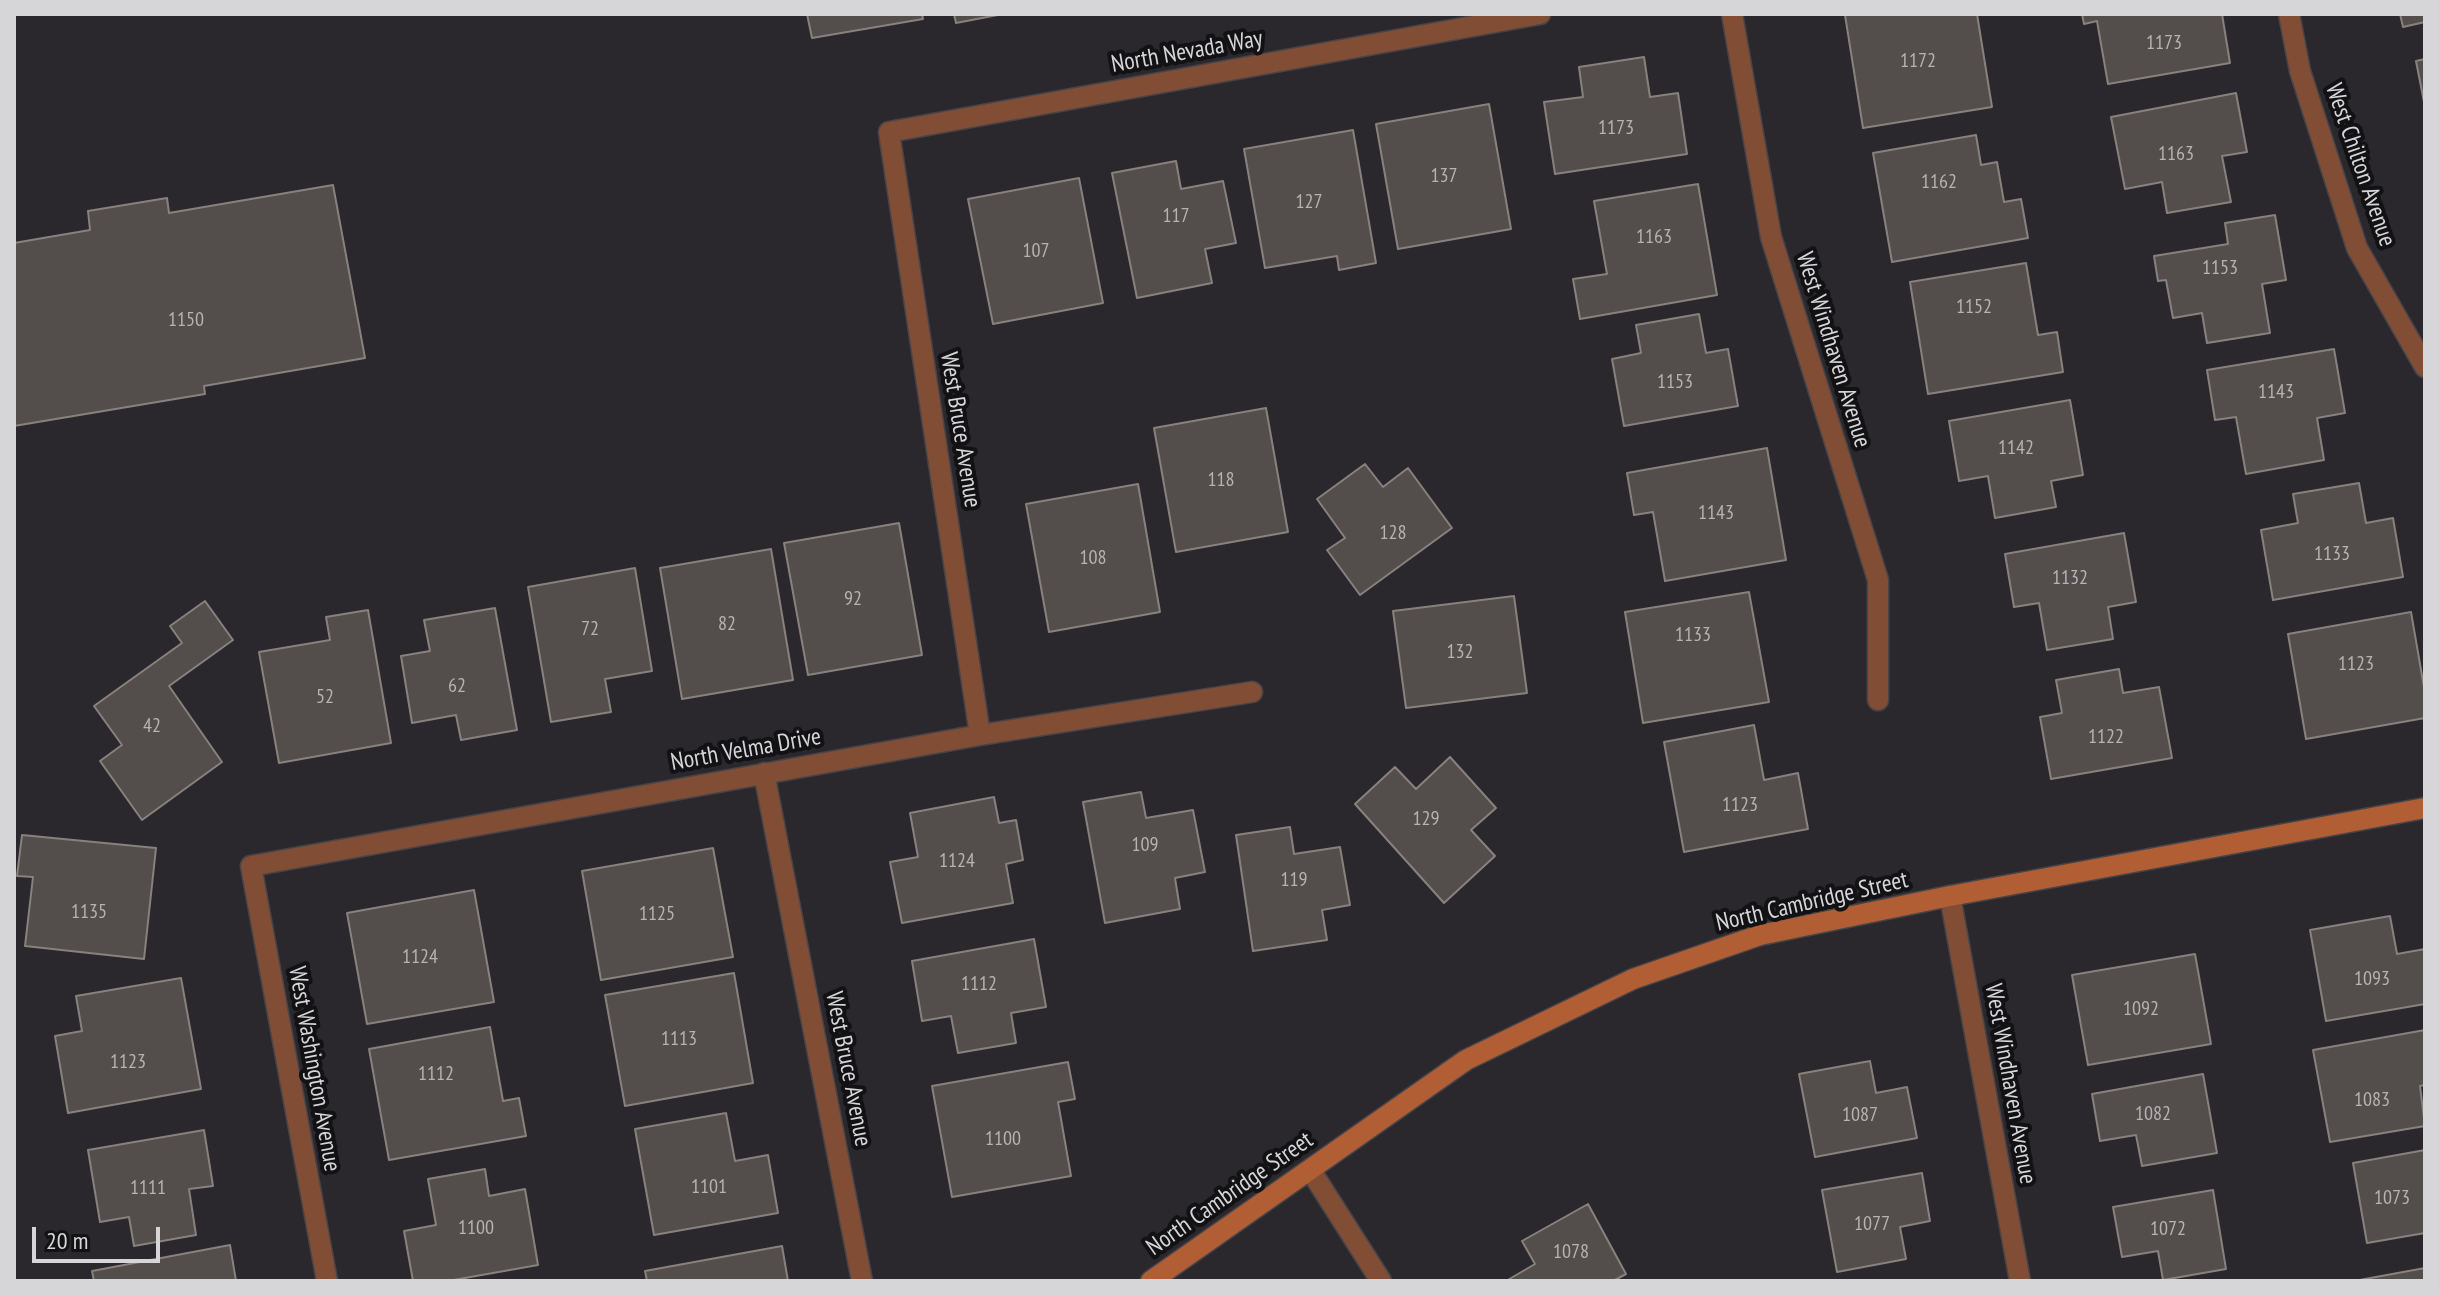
<!DOCTYPE html>
<style>
body{margin:0}
#map{position:relative;width:2439px;height:1295px;overflow:hidden;background:#2a282d;font-family:"PT Sans Narrow",sans-serif}
canvas{display:block}
.frame{position:absolute;inset:0;border:16px solid #d6d5d8;pointer-events:none}
.scale{position:absolute;left:32px;top:1227px;width:128px;height:36px;box-sizing:border-box;border:4px solid #d6d5d8;border-top:0;padding-left:10px;font-size:24px;line-height:28px;white-space:nowrap;color:#d6d5d8;-webkit-text-stroke:6px #121214;paint-order:stroke}
</style>
<div id="map">
<canvas width="2439" height="1295"></canvas>
<div class="frame"></div>
<div class="scale">20 m</div>
</div>
<script>
const ctx = document.querySelector('canvas').getContext('2d');
ctx.lineJoin = 'round';
function paint(path, color) {
  ctx.fillStyle = color;
  ctx.fill(path, 'evenodd');
}
function shape(rows) {
  const path = new Path2D();
  for (const r of rows) {
    path.moveTo(r[0], r[1]);
    for (let i = 2; i < r.length; i += 2) path.lineTo(r[i], r[i + 1]);
  }
  return path;
}
function stroke(path, color, width, dash) {
  ctx.strokeStyle = color;
  ctx.lineWidth = width;
  ctx.lineCap = dash ? 'butt' : 'round';
  ctx.setLineDash(dash || []);
  ctx.stroke(path);
}
function write(font, color, halo, rows, align = 'center') {
  ctx.font = font + ' "PT Sans Narrow",sans-serif';
  ctx.lineWidth = 8;
  ctx.setLineDash([]);
  ctx.textBaseline = 'middle';
  ctx.strokeStyle = halo;
  ctx.fillStyle = color;
  for (const [text, x, y, turn = 0] of rows) {
    ctx.save();
    ctx.translate(x, y);
    ctx.rotate((+turn || 0) * Math.PI / 180);
    ctx.textAlign = isNaN(turn) ? turn : align;
    if (halo) ctx.strokeText(text, 0, 0);
    ctx.fillText(text, 0, 0);
    ctx.restore();
  }
}
const building = shape([
 [807,14,922,14,923,19,812,38,807,14],
 [954,14,1003,14,956,23,954,14],
 [1977,14,1992,107,1863,128,1845,15,1977,14],
 [2082,14,2222,14,2230,63,2108,84,2097,21,2084,24,2082,14],
 [2400,14,2425,14,2425,22,2403,27,2400,14],
 [1644,57,1650,97,1678,93,1687,154,1555,174,1544,102,1583,97,1579,67,1644,57],
 [2425,59,2425,107,2416,61,2425,59],
 [2236,93,2247,152,2222,156,2231,202,2167,213,2162,182,2125,189,2111,117,2236,93],
 [1489,104,1511,229,1398,249,1376,124,1489,104],
 [1353,130,1376,263,1339,270,1337,256,1265,268,1244,149,1353,130],
 [1976,135,1981,165,1997,162,2004,202,2021,199,2028,238,1892,262,1873,153,1976,135],
 [1176,161,1181,189,1223,181,1236,243,1205,249,1212,283,1137,298,1112,173,1176,161],
 [1079,178,1103,303,993,324,968,199,1079,178],
 [1698,184,1717,295,1580,319,1573,279,1607,274,1594,201,1698,184],
 [333,185,365,358,204,386,205,394,14,426,14,243,90,230,88,211,167,198,169,213,333,185],
 [2275,215,2286,280,2262,284,2270,333,2207,343,2202,313,2173,318,2166,280,2158,281,2154,256,2228,244,2225,223,2275,215],
 [2026,263,2038,335,2057,332,2063,372,1928,394,1910,282,2026,263],
 [1699,314,1706,353,1728,349,1738,406,1624,426,1612,359,1641,353,1636,325,1699,314],
 [2334,349,2345,413,2317,418,2324,460,2246,474,2236,417,2215,420,2207,370,2334,349],
 [2070,400,2083,475,2051,481,2056,507,1995,518,1988,476,1959,481,1949,421,2070,400],
 [1266,408,1288,532,1176,552,1154,428,1266,408],
 [1767,448,1786,560,1665,581,1653,512,1634,515,1627,473,1767,448],
 [1365,464,1383,487,1408,468,1452,528,1360,595,1327,550,1345,538,1317,499,1365,464],
 [2359,483,2366,523,2393,518,2403,577,2273,600,2261,530,2298,523,2293,494,2359,483],
 [1138,484,1160,612,1049,632,1026,504,1138,484],
 [899,523,922,655,808,675,784,543,899,523],
 [2124,533,2136,602,2108,607,2113,639,2047,650,2039,603,2014,607,2005,554,2124,533],
 [771,549,793,680,682,699,660,568,771,549],
 [635,568,652,671,605,679,611,712,551,722,528,587,635,568],
 [1749,592,1769,702,1643,723,1625,612,1749,592],
 [1514,596,1527,693,1406,708,1393,611,1514,596],
 [205,601,233,640,169,686,222,762,142,820,100,761,122,745,94,706,182,643,170,626,205,601],
 [495,608,517,730,461,740,456,715,412,723,401,656,430,651,424,620,495,608],
 [368,610,391,743,279,763,259,652,330,640,326,617,368,610],
 [2411,612,2425,693,2425,718,2306,739,2288,634,2411,612],
 [2119,669,2123,693,2159,687,2172,758,2051,779,2040,717,2062,713,2056,680,2119,669],
 [1754,725,1764,780,1798,773,1808,829,1684,852,1664,742,1754,725],
 [1450,757,1496,808,1471,830,1495,856,1444,903,1355,804,1395,767,1416,789,1450,757],
 [1141,792,1146,818,1193,810,1205,872,1175,878,1180,909,1105,923,1083,802,1141,792],
 [994,797,999,823,1016,820,1023,860,1006,864,1013,903,902,923,890,862,918,857,910,813,994,797],
 [1290,827,1294,854,1340,847,1350,905,1322,910,1327,940,1253,951,1236,835,1290,827],
 [22,835,156,848,144,959,25,946,33,877,17,876,22,835],
 [713,848,733,957,601,980,582,871,713,848],
 [474,890,494,1002,367,1024,347,913,474,890],
 [2390,916,2397,954,2425,949,2425,1004,2326,1021,2310,930,2390,916],
 [1034,939,1046,1007,1011,1013,1016,1043,958,1053,951,1016,922,1021,912,961,1034,939],
 [2195,954,2211,1044,2088,1065,2072,975,2195,954],
 [734,973,753,1083,625,1106,605,995,734,973],
 [181,978,201,1089,68,1113,55,1036,82,1031,76,996,181,978],
 [490,1027,503,1101,519,1098,526,1136,389,1160,369,1049,490,1027],
 [2425,1030,2425,1085,2420,1086,2425,1126,2330,1142,2313,1050,2425,1030],
 [1870,1061,1876,1093,1907,1087,1917,1138,1815,1157,1799,1074,1870,1061],
 [1068,1062,1075,1099,1058,1102,1071,1176,952,1197,932,1086,1068,1062],
 [2203,1074,2217,1153,2142,1166,2136,1135,2100,1141,2092,1094,2203,1074],
 [726,1113,735,1161,768,1155,778,1213,654,1235,635,1129,726,1113],
 [204,1130,213,1186,189,1189,196,1235,134,1246,129,1217,100,1222,88,1150,204,1130],
 [2425,1150,2425,1233,2367,1243,2353,1163,2425,1150],
 [485,1169,489,1196,525,1189,538,1265,448,1281,413,1281,404,1231,436,1225,428,1179,485,1169],
 [1922,1173,1930,1221,1900,1227,1906,1259,1837,1272,1822,1190,1922,1173],
 [2213,1190,2226,1269,2163,1280,2158,1251,2122,1257,2113,1207,2213,1190],
 [1588,1204,1626,1274,1613,1281,1506,1281,1535,1264,1522,1241,1588,1204],
 [230,1245,236,1281,94,1281,92,1271,230,1245],
 [782,1246,788,1281,647,1281,645,1271,782,1246],
 [2425,1268,2425,1281,2354,1281,2425,1268]
]);
paint(building, '#534d4b');
stroke(building, '#88817e', 2);
const street = shape([
 [1732,14,1771,237,1878,580,1878,700],
 [2289,14,2300,71,2357,248,2425,367],
 [980,735,889,132,1540,14],
 [764,773,862,1281],
 [1950,896,2020,1281],
 [1311,1171,1381,1281],
 [327,1281,251,866,980,735,1252,692]
]);
const secondary = shape([
 [1151,1281,1466,1060,1633,979,1760,935,1950,896,2425,808]
]);
stroke(street, '#464448', 23);
stroke(secondary, '#464448', 23);
stroke(street, '#814d34', 20);
stroke(secondary, '#b15e35', 20);
write('20px', '#b5b3b5', null, [
 ["1173",2164,43],
 ["1172",1918,61],
 ["1173",1616,128],
 ["1163",2176,154],
 ["137",1444,176],
 ["1162",1939,182],
 ["127",1309,202],
 ["117",1176,216],
 ["1163",1654,237],
 ["107",1036,251],
 ["1153",2220,268],
 ["1152",1974,307],
 ["1150",186,320],
 ["1153",1675,382],
 ["1143",2276,392],
 ["1142",2016,448],
 ["118",1221,480],
 ["1143",1716,513],
 ["128",1393,533],
 ["1133",2332,554],
 ["108",1093,558],
 ["1132",2070,578],
 ["92",853,599],
 ["82",727,624],
 ["72",590,629],
 ["1133",1693,635],
 ["132",1460,652],
 ["1123",2356,664],
 ["62",457,686],
 ["52",325,697],
 ["42",152,726],
 ["1122",2106,737],
 ["1123",1740,805],
 ["129",1426,819],
 ["109",1145,845],
 ["1124",957,861],
 ["119",1294,880],
 ["1135",89,912],
 ["1125",657,914],
 ["1124",420,957],
 ["1093",2372,979],
 ["1112",979,984],
 ["1092",2141,1009],
 ["1113",679,1039],
 ["1123",128,1062],
 ["1112",436,1074],
 ["1083",2372,1100],
 ["1082",2153,1114],
 ["1087",1860,1115],
 ["1100",1003,1139],
 ["1101",709,1187],
 ["1111",148,1188],
 ["1073",2392,1198],
 ["1077",1872,1224],
 ["1100",476,1228],
 ["1072",2168,1229],
 ["1078",1571,1252]
]);
write('24px', '#d6d5d8', '#121214', [
 ["North Nevada Way",1187,52,-10],
 ["West Chilton Avenue",2360,165,71],
 ["West Windhaven Avenue",1833,350,73],
 ["West Bruce Avenue",960,430,81],
 ["North Velma Drive",746,750,-10],
 ["North Cambridge Street",1812,902,-13],
 ["West Washington Avenue",314,1069,80],
 ["West Bruce Avenue",848,1069,79],
 ["West Windhaven Avenue",2010,1084,80],
 ["North Cambridge Street",1230,1194,-35]
]);
</script>
